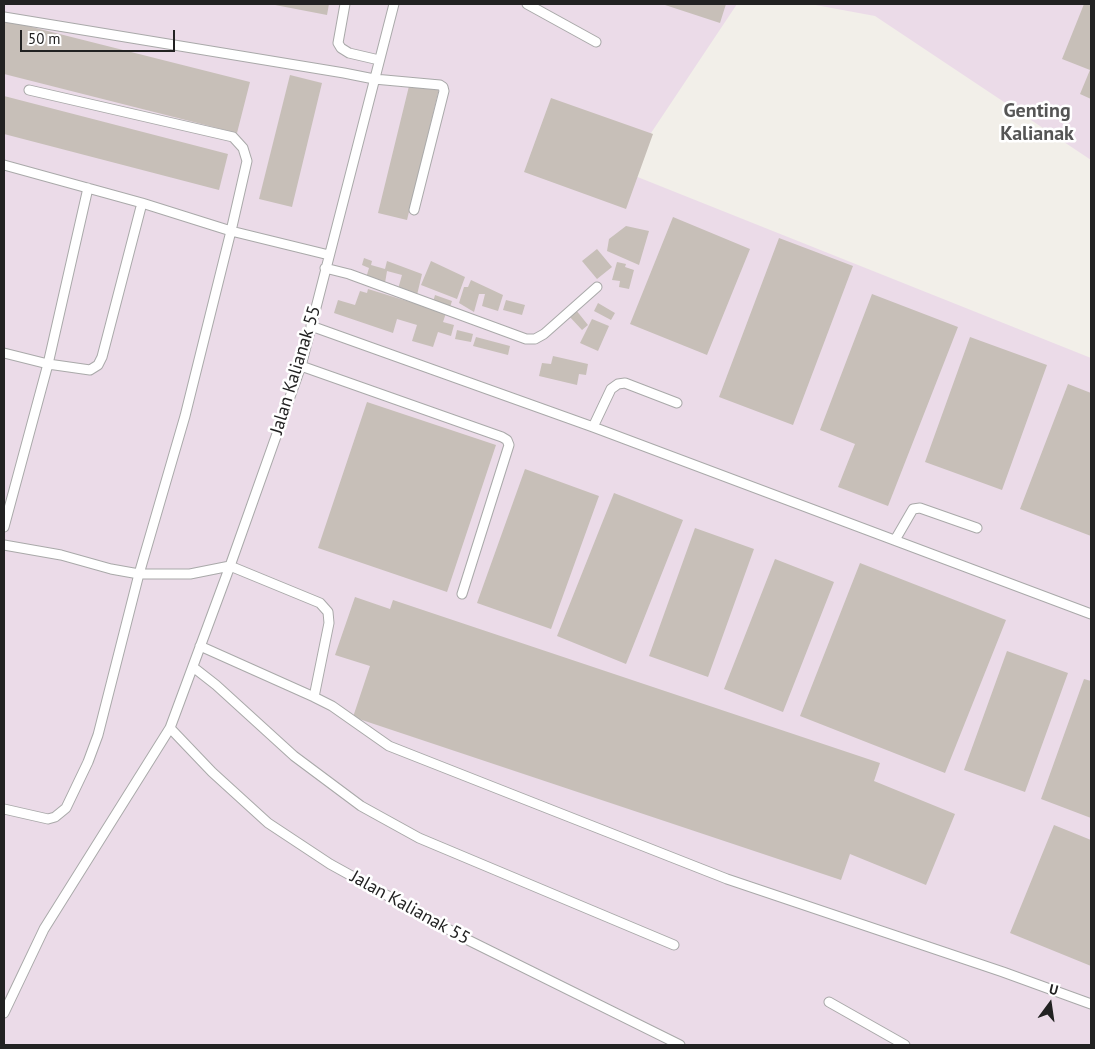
<!DOCTYPE html>
<style>
body{margin:0}
#map{position:relative;width:1095px;height:1049px;overflow:hidden;background:#f2efe9;font-family:"PT Sans",sans-serif}
canvas{display:block}
.frame{position:absolute;inset:0;border:5px solid #222;pointer-events:none}
.north{position:absolute;left:1025px;top:979px;width:50px;height:50px;-webkit-text-stroke:4px #fff;paint-order:stroke;rotate:14deg;font-size:14px;font-weight:700;line-height:20px;text-align:center;color:#222}
.north::after{content:'';display:block;margin:auto;width:18px;height:22px;background:#222;clip-path:polygon(50% 0,100% 100%,50% 72%,0 100%)}
.scale{position:absolute;left:20px;top:30px;width:155px;height:22px;box-sizing:border-box;border:2px solid #222;border-top:0;padding-left:6px;font-size:15px;line-height:18px;white-space:nowrap;color:#222;-webkit-text-stroke:4px #fff;paint-order:stroke}
</style>
<div id="map">
<canvas width="1095" height="1049"></canvas>
<div class="frame"></div>
<div class="north">U</div>
<div class="scale">50 m</div>
</div>
<script>
const ctx = document.querySelector('canvas').getContext('2d');
ctx.lineJoin = 'round';
function paint(path, color) {
  ctx.fillStyle = color;
  ctx.fill(path, 'evenodd');
}
function shape(rows) {
  const path = new Path2D();
  for (const r of rows) {
    path.moveTo(r[0], r[1]);
    for (let i = 2; i < r.length; i += 2) path.lineTo(r[i], r[i + 1]);
  }
  return path;
}
function stroke(path, color, width, dash) {
  ctx.strokeStyle = color;
  ctx.lineWidth = width;
  ctx.lineCap = dash ? 'butt' : 'round';
  ctx.setLineDash(dash || []);
  ctx.stroke(path);
}
function write(font, color, halo, rows, align = 'center') {
  ctx.font = font + ' "PT Sans",sans-serif';
  ctx.lineWidth = 5;
  ctx.setLineDash([]);
  ctx.textBaseline = 'middle';
  ctx.strokeStyle = halo;
  ctx.fillStyle = color;
  for (const [text, x, y, turn = 0] of rows) {
    ctx.save();
    ctx.translate(x, y);
    ctx.rotate((+turn || 0) * Math.PI / 180);
    ctx.textAlign = isNaN(turn) ? turn : align;
    if (halo) ctx.strokeText(text, 0, 0);
    ctx.fillText(text, 0, 0);
    ctx.restore();
  }
}
paint(shape([
 [4,4,737,4,625,172,1091,358,1091,1045,4,1045],
 [810,4,1091,4,1091,160,875,16]
]), '#ebdbe8');
paint(shape([
 [270,4,329,4,327,15],
 [662,4,726,4,720,23],
 [1084,4,1091,4,1091,99,1080,94,1090,70,1062,59],
 [4,20,250,82,237,133,4,74],
 [290,75,322,83,292,207,259,199],
 [410,82,439,89,407,220,378,213],
 [4,96,228,154,219,190,4,134],
 [551,98,653,134,626,209,524,172],
 [673,217,750,249,707,355,630,324],
 [626,226,649,231,639,265,607,251,609,239],
 [779,238,853,266,793,425,719,397],
 [597,249,612,267,597,279,582,261],
 [364,258,372,261,371,265,385,269,387,261,422,274,417,295,398,289,402,275,387,271,385,283,366,278,369,268,362,265],
 [431,261,465,277,457,299,421,285],
 [617,262,626,264,625,267,634,270,629,289,619,287,620,281,612,280],
 [471,280,503,295,498,311,482,306,485,294,479,294,474,312,459,303,464,287,468,287],
 [368,289,446,313,443,322,454,325,451,336,438,332,433,347,412,341,417,325,397,319,393,333,334,313,338,300,355,305,360,291,367,293],
 [872,294,958,327,888,506,838,487,855,444,820,430],
 [435,295,452,301,450,307,433,302],
 [506,300,525,305,522,315,503,310],
 [598,303,615,313,611,320,594,311],
 [576,310,588,325,582,330,569,316],
 [592,319,609,326,598,351,580,343],
 [457,330,473,334,471,342,455,339],
 [476,337,510,346,508,355,473,346],
 [970,337,1047,365,1002,490,925,462],
 [553,356,588,364,586,375,579,374,577,385,539,376,542,363,551,364],
 [1068,384,1091,393,1091,536,1020,509],
 [367,402,496,445,447,592,318,548],
 [525,469,599,496,551,629,477,603],
 [614,493,683,520,626,664,557,636],
 [695,528,754,549,708,677,649,656],
 [775,559,834,582,783,712,724,689],
 [860,563,1006,620,945,773,800,716],
 [355,597,390,609,393,600,880,763,874,781,955,814,926,885,850,854,841,880,353,717,370,666,335,655],
 [1007,651,1068,673,1025,792,964,770],
 [1084,679,1091,681,1091,818,1041,799],
 [1054,825,1091,840,1091,966,1010,933]
]), '#c7bfb8');
const lane = shape([
 [345,4,338,43,341,48,349,53,379,60],
 [527,4,596,42],
 [4,17,344,73,374,79,440,85,443,87,444,91,414,210],
 [29,90,233,137,243,148,247,161,231,231,329,255],
 [4,165,142,203,231,231,185,416,139,574,111,569,61,555,4,545],
 [325,268,349,274,526,339,535,339,544,334,597,287],
 [311,326,593,427,1091,614],
 [4,353,48,364,90,370,98,365,102,357,142,203],
 [301,366,502,437,507,440,509,445,462,594],
 [593,427,611,389,618,384,625,383,677,403],
 [4,527,48,364,88,188],
 [895,540,913,509,920,508,977,528],
 [200,646,314,697],
 [193,667,216,685,294,756,361,806,419,838,674,945],
 [170,728,212,772,268,823,330,864,466,939,680,1045],
 [4,809,48,819,55,817,66,808,88,762,98,735,139,574,190,574,230,566,320,603,328,612,329,623,314,697,332,706,389,746,727,879,1003,972,1091,1004],
 [829,1002,905,1045],
 [4,1013,44,929,170,728,230,566,301,366,394,4]
]);
stroke(lane, '#a9a9a9', 11);
stroke(lane, '#fff', 9);
write('18px', '#222', '#fff', [
 ["Jalan Kalianak 55",296,370,-73],
 ["Jalan Kalianak 55",410,908,29]
]);
write('bold 20px', '#555', '#fff', [
 ["Genting",1037,111],
 ["Kalianak",1037,134]
]);
</script>
